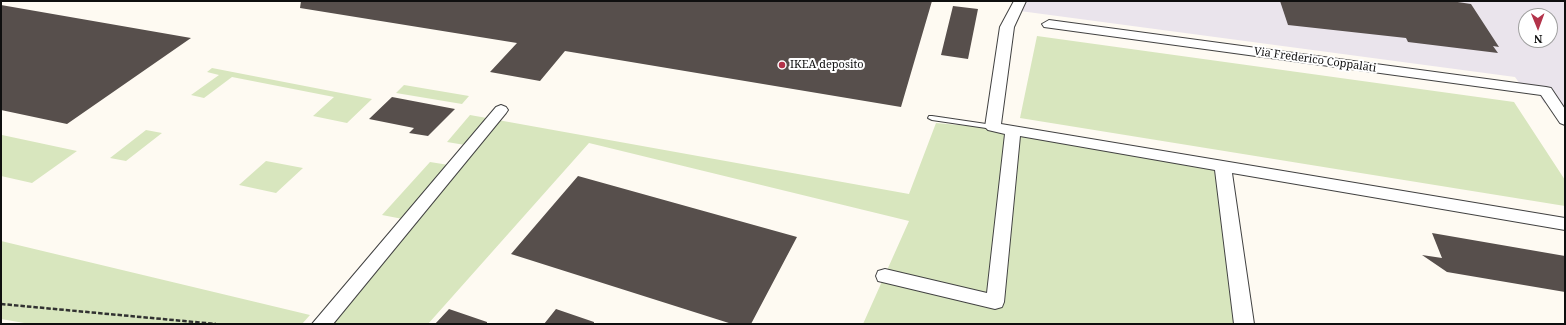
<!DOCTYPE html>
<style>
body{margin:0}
#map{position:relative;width:1566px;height:325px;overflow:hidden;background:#fefaf2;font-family:"Noto Serif",serif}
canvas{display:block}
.frame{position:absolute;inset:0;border:2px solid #0f0f0f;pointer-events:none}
.north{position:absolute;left:1518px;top:8px;width:40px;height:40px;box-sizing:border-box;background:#fff;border:1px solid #9f9f9f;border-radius:50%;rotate:179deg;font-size:11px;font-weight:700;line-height:16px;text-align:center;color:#0f0f0f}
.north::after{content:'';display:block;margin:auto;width:14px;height:18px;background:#b3334a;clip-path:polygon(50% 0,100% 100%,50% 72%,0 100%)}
</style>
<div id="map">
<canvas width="1566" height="325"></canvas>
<div class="frame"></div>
<div class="north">N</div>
</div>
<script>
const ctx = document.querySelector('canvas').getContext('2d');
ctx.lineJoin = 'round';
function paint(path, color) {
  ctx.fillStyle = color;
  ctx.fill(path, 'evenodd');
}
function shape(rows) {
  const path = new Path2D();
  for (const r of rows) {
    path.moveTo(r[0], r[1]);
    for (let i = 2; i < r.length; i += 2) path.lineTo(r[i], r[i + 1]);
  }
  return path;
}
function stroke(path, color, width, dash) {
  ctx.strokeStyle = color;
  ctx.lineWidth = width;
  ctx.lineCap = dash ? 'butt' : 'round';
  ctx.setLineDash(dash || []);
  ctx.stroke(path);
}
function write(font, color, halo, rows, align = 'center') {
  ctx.font = font + ' "Noto Serif",serif';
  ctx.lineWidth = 4;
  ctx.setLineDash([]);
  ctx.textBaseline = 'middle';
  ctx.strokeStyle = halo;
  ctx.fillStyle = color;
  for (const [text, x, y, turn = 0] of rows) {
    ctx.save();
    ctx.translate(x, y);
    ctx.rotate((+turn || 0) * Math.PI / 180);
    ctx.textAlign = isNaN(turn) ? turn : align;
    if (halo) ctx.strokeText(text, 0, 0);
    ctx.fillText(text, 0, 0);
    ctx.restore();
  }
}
paint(shape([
 [1024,1,1565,1,1565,106,1544,103,1538,93,1525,91,1515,77,1020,11],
 [1526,16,1550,16,1550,40,1526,40]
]), '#eae4ec');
paint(shape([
 [1037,36,1514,102,1565,180,1565,206,1020,118],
 [212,68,372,99,347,123,313,116,334,97,232,77,204,98,191,95,219,75,207,72],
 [404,85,469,96,462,104,396,93],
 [470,115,909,194,936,123,992,128,1217,165,1237,324,863,324,909,221,589,143,428,324,324,324,408,220,382,215,430,162,455,166,471,146,447,142],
 [146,130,162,133,126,161,110,158],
 [1,135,2,135,77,151,32,183,1,176],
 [266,161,303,168,276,193,239,185],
 [1,241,310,315,302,324,30,324,1,319]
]), '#d8e6be');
paint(shape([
 [301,1,932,1,901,107,565,51,540,81,490,72,517,43,300,8],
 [1280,1,1451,1,1471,4,1499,47,1493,46,1498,53,1408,42,1406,38,1288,25],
 [1,5,191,38,67,124,1,110],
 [953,6,978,9,968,59,941,55],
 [392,97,455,109,428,136,409,133,414,128,369,119],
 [578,176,797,237,751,324,732,324,511,254],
 [1432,233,1565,256,1565,292,1447,272,1422,255,1442,258],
 [449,309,487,322,487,324,435,324],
 [556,309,594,322,594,324,544,324]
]), '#574f4c');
const lane = shape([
 [929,116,932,116,993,125,997,127,993,129,932,120,928,118,929,116]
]);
const street = shape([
 [1014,1,1026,1,1014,27,1001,124,1565,218,1565,230,1232,173,1254,324,1234,324,1215,170,1020,136,1004,302,1002,307,995,309,878,281,876,276,878,271,885,269,987,293,1005,134,988,130,985,127,1000,27,1014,1],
 [1049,20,1546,87,1551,88,1565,109,1565,125,1560,123,1541,95,1044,27,1042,24,1049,20],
 [501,105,506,107,508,110,506,113,333,324,312,324,496,107,501,105]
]);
stroke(lane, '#424242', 2);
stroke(street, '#424242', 2);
stroke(shape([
 [1,304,216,324]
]), '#313131', 2.5, [4.5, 2]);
paint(lane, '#fff');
paint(street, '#fff');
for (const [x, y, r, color] of [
 [782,65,4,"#b3334a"]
]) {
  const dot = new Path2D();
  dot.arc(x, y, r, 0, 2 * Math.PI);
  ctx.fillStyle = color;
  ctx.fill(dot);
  stroke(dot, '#fff', 1.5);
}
write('11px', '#0f0f0f', '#fff', [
 ["Via Frederico Coppalati",1315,60,8]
]);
write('11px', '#0f0f0f', '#fff', [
 ["IKEA deposito",790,65]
], 'left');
</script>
